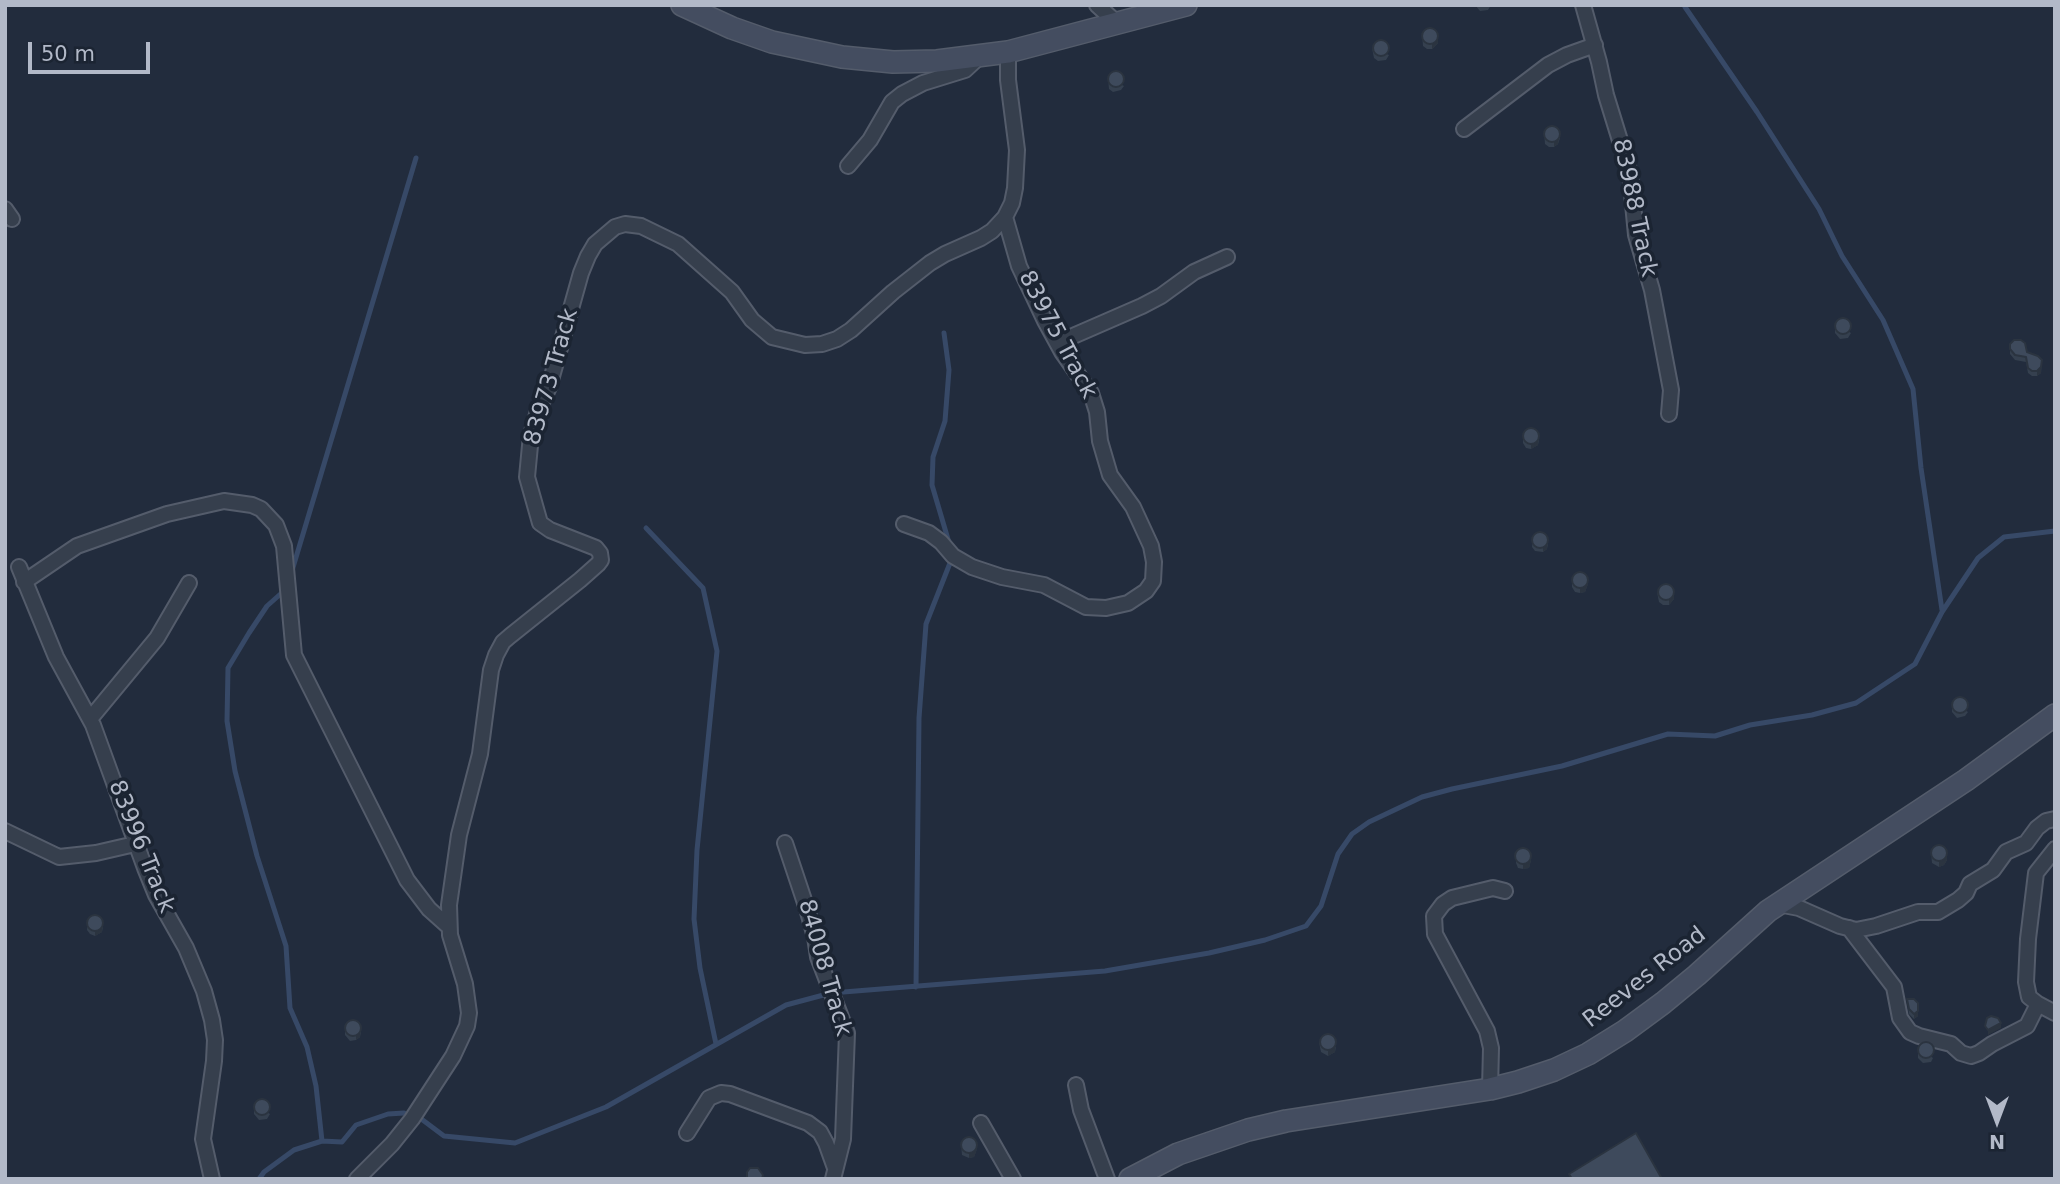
<!DOCTYPE html>
<style>
body{margin:0}
#map{position:relative;width:2060px;height:1184px;overflow:hidden;background:#222c3d;font-family:"DejaVu Sans",sans-serif}
canvas{display:block}
.frame{position:absolute;inset:0;border:7px solid #b2b9c8;pointer-events:none}
.north{position:absolute;left:1962px;top:1086px;width:70px;height:70px;-webkit-text-stroke:5px #1b2432;paint-order:stroke;rotate:180deg;font-size:19px;font-weight:700;line-height:28px;text-align:center;color:#b2b9c8}
.north::after{content:'';display:block;margin:auto;width:24px;height:32px;background:#b2b9c8;clip-path:polygon(50% 0,100% 100%,50% 72%,0 100%)}
.scale{position:absolute;left:28px;top:42px;width:122px;height:32px;box-sizing:border-box;border:4px solid #b2b9c8;border-top:0;padding-left:9px;font-size:21px;line-height:24px;white-space:nowrap;color:#b2b9c8;-webkit-text-stroke:5px #1b2432;paint-order:stroke}
</style>
<div id="map">
<canvas width="2060" height="1184"></canvas>
<div class="frame"></div>
<div class="north">N</div>
<div class="scale">50 m</div>
</div>
<script>
const ctx = document.querySelector('canvas').getContext('2d');
ctx.lineJoin = 'round';
function shape(rows) {
  const path = new Path2D();
  for (const r of rows) {
    if (r.length === 3) {
      path.moveTo(r[0] + r[2], r[1]);
      path.arc(r[0], r[1], r[2], 0, 2 * Math.PI);
      continue;
    }
    path.moveTo(r[0], r[1]);
    for (let i = 2; i < r.length; i += 2) path.lineTo(r[i], r[i + 1]);
  }
  return path;
}
function stroke(path, color, width, dash) {
  ctx.strokeStyle = color;
  ctx.lineWidth = width;
  ctx.lineCap = dash ? 'butt' : 'round';
  ctx.setLineDash(dash || []);
  ctx.stroke(path);
}
function paint(path, color) {
  ctx.fillStyle = color;
  ctx.fill(path, 'evenodd');
}
function write(font, color, halo, rows, align = 'center') {
  ctx.font = font + ' "DejaVu Sans",sans-serif';
  ctx.lineWidth = 7;
  ctx.setLineDash([]);
  ctx.textBaseline = 'middle';
  ctx.strokeStyle = halo;
  ctx.fillStyle = color;
  for (const [text, x, y, turn = 0] of rows) {
    ctx.save();
    ctx.translate(x, y);
    ctx.rotate((+turn || 0) * Math.PI / 180);
    ctx.textAlign = isNaN(turn) ? turn : align;
    if (halo) ctx.strokeText(text, 0, 0);
    ctx.fillText(text, 0, 0);
    ctx.restore();
  }
}
stroke(shape([
 [1685,7,1757,112,1819,209,1842,256,1883,320,1913,389,1921,468,1942,610],
 [944,333,949,370,945,421,933,457,932,485,950,546],
 [646,528,703,588,717,651,697,850,694,919,700,968,716,1044],
 [291,574,416,158],
 [285,590,267,606,249,633,228,668,227,721,235,771,257,856,286,946,290,1008,307,1047,316,1086,322,1141],
 [916,987,919,718,926,624,952,558],
 [420,1118,444,1136,515,1143,606,1107,786,1005,831,993,1105,971,1209,953,1265,940,1306,926,1321,906,1338,854,1352,834,1369,822,1422,797,1452,789,1562,766,1668,734,1715,736,1750,725,1812,715,1856,703,1915,664,1942,612,1978,558,2004,537,2055,531],
 [259,1179,264,1172,294,1150,322,1141,342,1142,356,1125,388,1114,404,1113]
]), '#374967', 5);
const street = shape([
 [1097,5,1118,24],
 [1583,5,1599,62,1606,95,1630,173,1636,235,1652,290,1671,390,1669,414],
 [1464,129,1548,65,1567,55,1595,45],
 [848,166,870,140,892,102,902,94,923,83,965,70,979,57],
 [5,209,12,219],
 [1057,343,1142,306,1161,296,1194,272,1227,257],
 [904,524,929,533,941,542,953,556,972,567,1002,577,1044,585,1086,607,1106,608,1128,603,1146,591,1153,581,1154,562,1151,546,1133,507,1110,475,1100,441,1097,412,1091,393,1062,352,1045,321,1019,266,1005,217],
 [19,567,56,657,93,725,145,868,156,895,186,948,204,991,212,1020,215,1040,214,1061,203,1139,212,1179],
 [24,582,77,546,167,514,224,501,252,505,261,509,276,525,284,546,294,655,407,880,429,909,448,926],
 [90,719,157,638,189,583],
 [5,831,59,857,96,853,135,844],
 [785,843,808,912,815,937,818,957,847,1033,843,1139,833,1179],
 [2055,849,2036,873,2028,939,2026,982,2029,997,2038,1004,2055,1013],
 [1778,904,1799,908,1840,926,1856,930,1876,926,1918,912,1938,912,1958,900,1966,893,1970,884,1993,870,2006,852,2026,843,2037,828,2046,821,2055,819],
 [1849,928,1894,987,1900,1018,1910,1032,1919,1036,1951,1044,1961,1053,1971,1056,1979,1053,1992,1044,2027,1026,2038,1004],
 [1076,1085,1081,1110,1107,1179],
 [1490,1089,1491,1048,1487,1031,1435,934,1434,916,1443,904,1452,898,1493,888,1505,891],
 [981,1123,1013,1179],
 [687,1133,709,1098,721,1093,730,1094,808,1123,820,1132,826,1143,835,1168],
 [357,1179,392,1144,412,1119,453,1056,467,1026,469,1013,465,984,450,935,449,905,459,835,480,754,491,670,496,655,503,642,510,636,580,580,598,564,601,560,600,553,596,548,550,530,540,523,527,477,531,435,538,411,549,387,581,273,588,256,595,244,615,227,625,224,641,226,678,244,732,292,752,320,772,337,805,345,822,344,837,339,851,330,893,292,930,263,945,254,981,238,992,231,1005,217,1012,203,1015,188,1017,150,1008,80,1008,52]
]);
const secondary = shape([
 [682,5,732,28,772,42,842,57,893,62,937,61,1008,52,1186,5],
 [1130,1179,1178,1154,1248,1130,1286,1121,1490,1089,1518,1082,1554,1070,1588,1054,1625,1031,1663,1003,1697,975,1768,911,1966,780,2055,715]
]);
stroke(street, '#545c6b', 18);
stroke(secondary, '#545c6b', 24);
stroke(street, '#363f4d', 14);
stroke(secondary, '#444d60', 21);
paint(shape([
 [1475,5,1491,5,1488,10,1480,11],
 [1422,33,1438,43,1432,49,1427,49,1423,46],
 [1372,48,1389,55,1386,60,1378,61,1374,58],
 [1108,78,1124,86,1121,90,1113,92,1109,89],
 [1544,131,1560,138,1558,144,1554,147,1549,147,1545,144],
 [1835,323,1851,333,1848,338,1840,339,1835,333],
 [2010,344,2042,360,2041,373,2037,376,2032,376,2028,373,2026,362,2015,360,2010,354],
 [1523,433,1539,440,1538,445,1531,449,1526,448,1523,443],
 [1533,536,1548,544,1547,549,1543,552,1535,551,1532,547],
 [1572,577,1588,584,1585,592,1580,593,1575,592,1572,587],
 [1657,592,1674,599,1669,605,1663,605,1659,602],
 [1952,702,1968,712,1965,716,1957,718,1952,712],
 [1931,852,1947,860,1944,865,1939,867,1932,863],
 [1516,858,1531,860,1529,868,1523,869,1518,868,1516,863],
 [88,919,103,927,102,932,95,936,90,934,87,930],
 [1907,999,1918,1003,1918,1016,1914,1019,1909,1014],
 [345,1024,361,1032,360,1037,356,1040,350,1041,345,1035],
 [1319,1042,1336,1047,1335,1052,1328,1056,1321,1052],
 [1918,1047,1933,1058,1931,1062,1923,1063,1918,1058],
 [254,1104,270,1114,267,1119,259,1120,254,1114],
 [961,1144,977,1149,974,1157,969,1158,962,1155]
]), '#35404f');
paint(shape([
 [1438,38,1438,43,1432,49,1432,44],
 [1560,133,1558,144,1554,147,1554,142],
 [2041,367,2041,373,2037,376,2037,371],
 [1539,435,1538,445,1531,449,1531,444],
 [1548,538,1547,549,1543,552,1543,547],
 [1588,579,1588,584,1585,592,1580,593,1580,588],
 [1674,594,1674,599,1669,605,1669,600],
 [1531,855,1531,860,1529,868,1523,869,1523,864],
 [1947,855,1947,860,1944,865,1939,867,1939,861],
 [103,922,102,932,95,936,95,931],
 [1918,1011,1918,1016,1914,1019,1914,1014],
 [2001,1023,2001,1028,1988,1035,1988,1030],
 [361,1026,360,1037,356,1040,356,1035],
 [1336,1042,1335,1052,1328,1056,1328,1051],
 [977,1144,977,1149,974,1157,969,1158,969,1153]
]), '#2b3440');
const building = shape([
 [1430,36,8],
 [1381,48,8],
 [1116,79,8],
 [1552,134,8],
 [1843,326,8],
 [2014,340,2021,340,2025,343,2027,352,2038,356,2042,360,2041,367,2037,371,2032,371,2028,368,2026,357,2015,355,2010,349,2010,344,2014,340],
 [1531,436,8],
 [1540,540,8],
 [1580,580,8],
 [1666,592,8],
 [1960,705,8],
 [1939,853,8],
 [1523,856,8],
 [95,923,8],
 [1907,999,1914,999,1918,1003,1918,1011,1914,1014,1909,1009,1907,999],
 [1991,1016,1998,1018,2001,1023,1988,1030,1985,1026,1987,1018,1991,1016],
 [353,1028,8],
 [1328,1042,8],
 [1926,1050,8],
 [262,1107,8],
 [1636,1133,1662,1179,1572,1179,1569,1174,1636,1133],
 [969,1145,8],
 [750,1168,758,1168,763,1175,762,1179,747,1179,747,1172,750,1168]
]);
paint(building, '#3e4a5c');
stroke(building, '#2b3440', 2);
write('23px', '#b2b9c8', '#1b2432', [
 ["83988 Track",1634,208,78],
 ["83975 Track",1057,335,62],
 ["83973 Track",552,377,-74],
 ["83996 Track",141,847,68],
 ["84008 Track",824,968,74],
 ["Reeves Road",1645,978,-38]
]);
</script>
